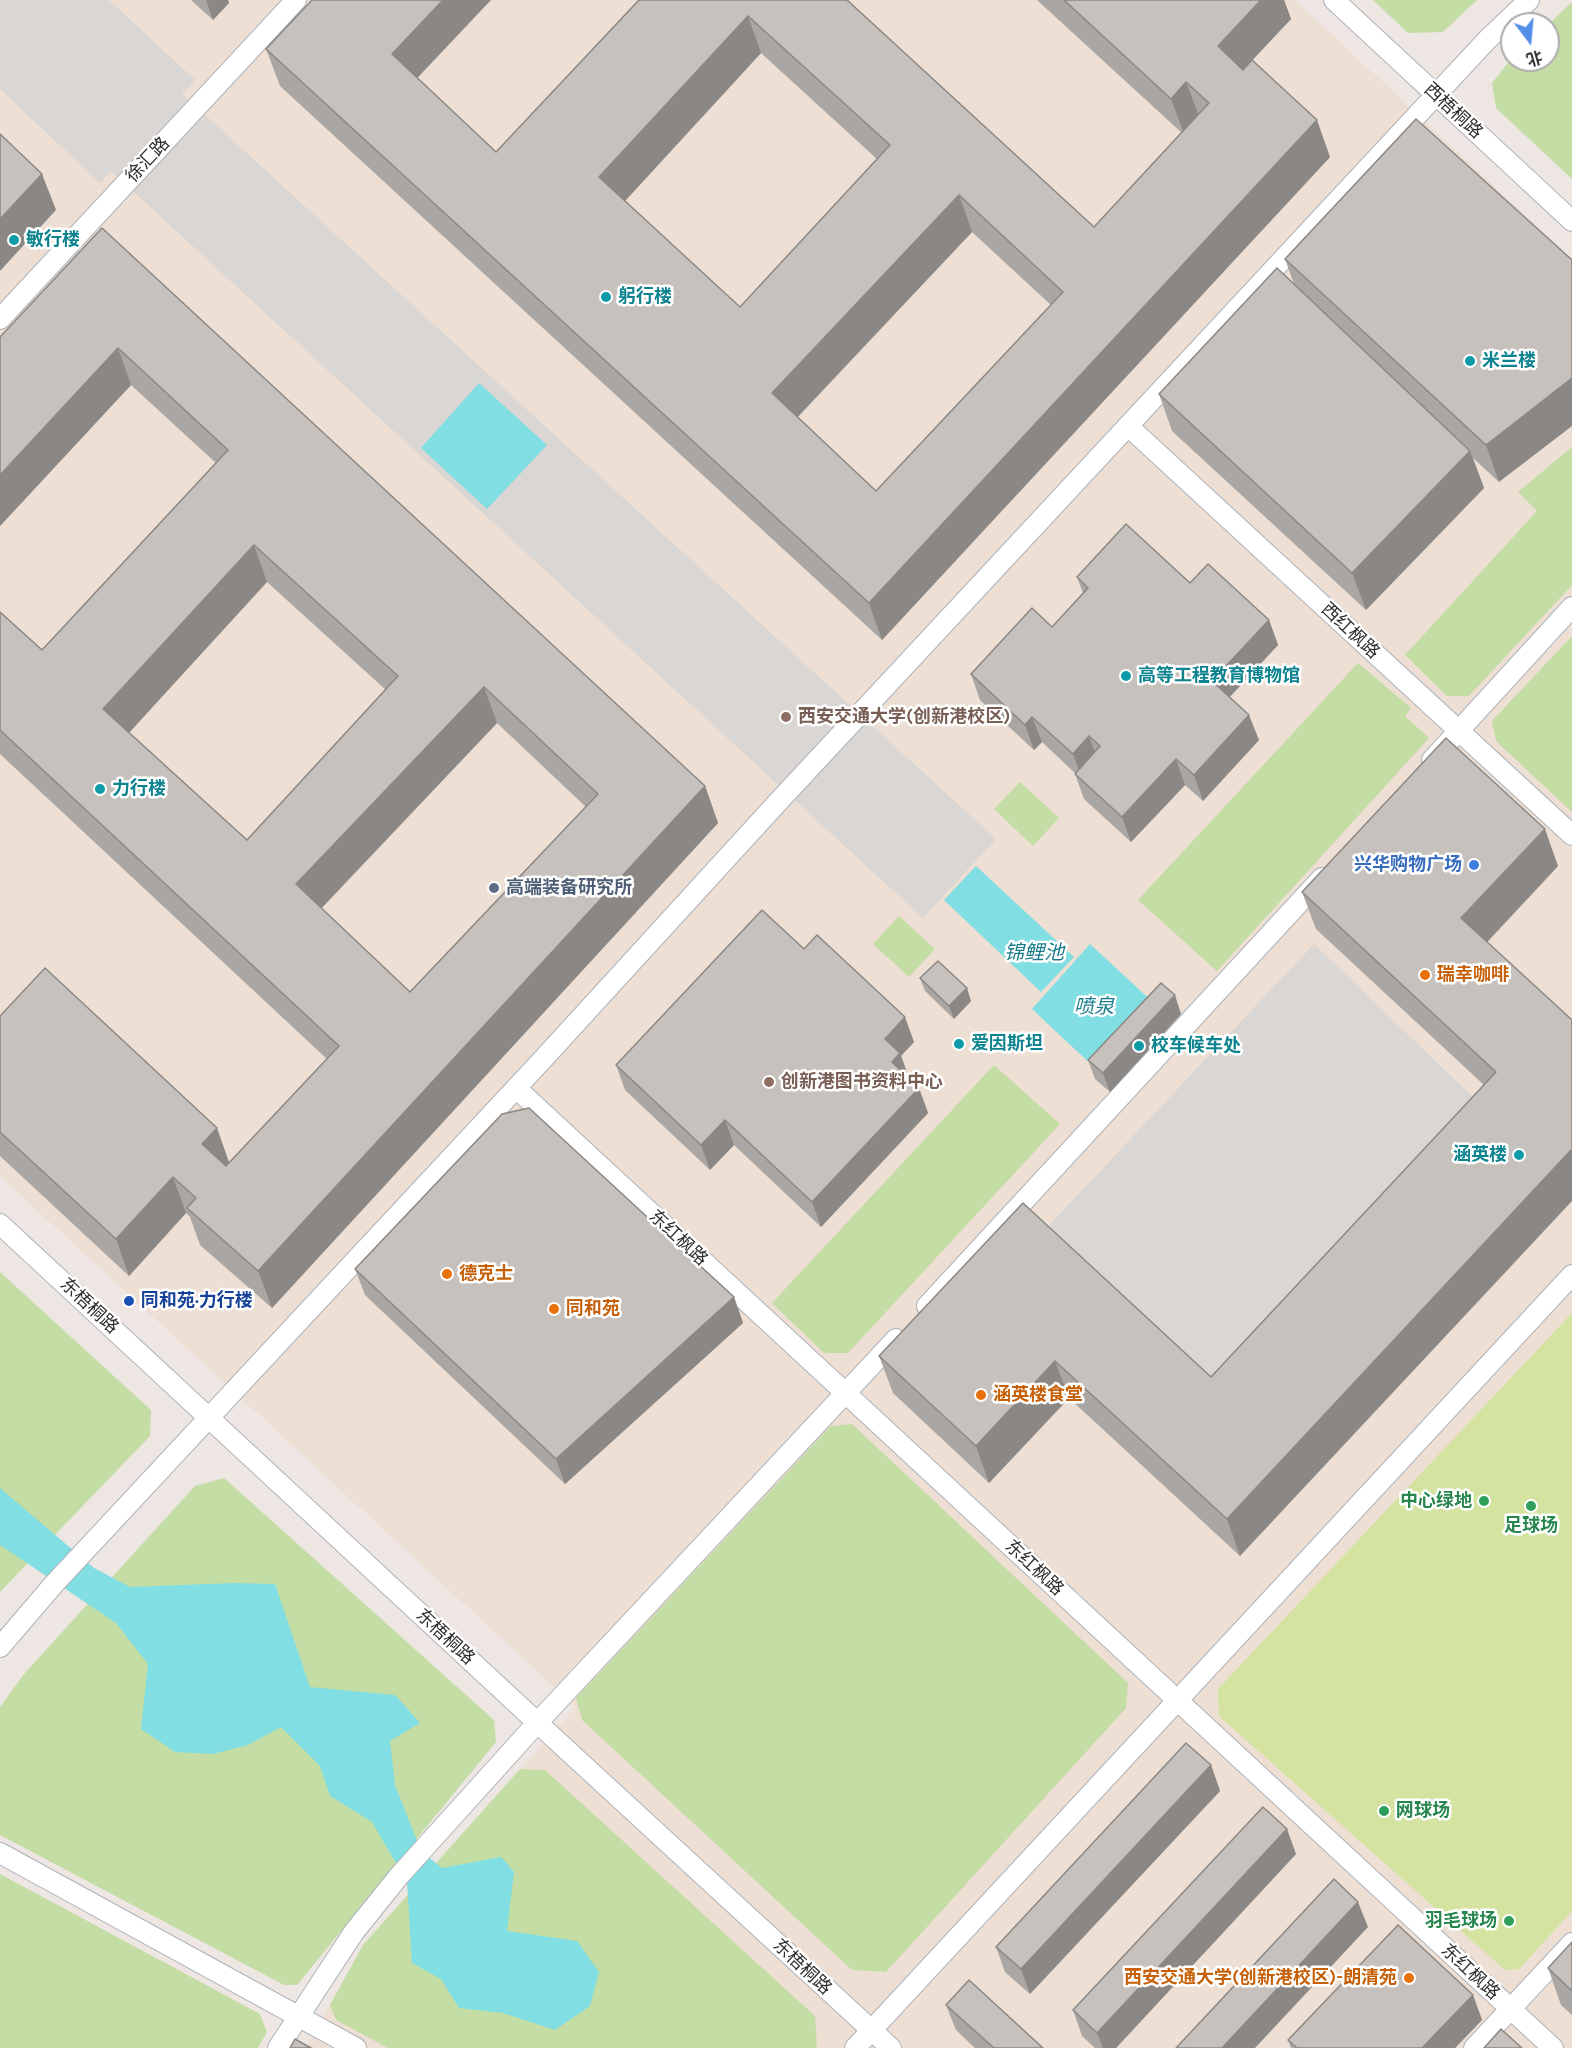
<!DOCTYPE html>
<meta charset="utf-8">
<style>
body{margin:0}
#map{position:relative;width:1572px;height:2048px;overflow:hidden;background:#ede6e2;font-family:Karla,"Noto Sans SC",sans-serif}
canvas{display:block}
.north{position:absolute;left:1500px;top:12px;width:60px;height:60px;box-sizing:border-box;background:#fff;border:2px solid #ababab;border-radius:50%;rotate:164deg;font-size:16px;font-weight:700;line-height:24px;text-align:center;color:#2d2d2d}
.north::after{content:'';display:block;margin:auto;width:21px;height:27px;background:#548ee8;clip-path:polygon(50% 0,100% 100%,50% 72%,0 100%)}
</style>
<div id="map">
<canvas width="1572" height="2048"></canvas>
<div class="north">北</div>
</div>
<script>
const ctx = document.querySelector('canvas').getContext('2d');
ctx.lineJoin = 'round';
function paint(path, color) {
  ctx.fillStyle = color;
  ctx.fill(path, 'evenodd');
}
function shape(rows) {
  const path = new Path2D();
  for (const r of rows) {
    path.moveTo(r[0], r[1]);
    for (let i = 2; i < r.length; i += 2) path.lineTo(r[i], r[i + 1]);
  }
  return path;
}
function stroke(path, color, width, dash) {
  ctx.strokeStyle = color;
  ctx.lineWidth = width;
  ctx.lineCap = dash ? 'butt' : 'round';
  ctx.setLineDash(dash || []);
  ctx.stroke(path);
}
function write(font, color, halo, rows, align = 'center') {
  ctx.font = font + ' Karla,"Noto Sans SC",sans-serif';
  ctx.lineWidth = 5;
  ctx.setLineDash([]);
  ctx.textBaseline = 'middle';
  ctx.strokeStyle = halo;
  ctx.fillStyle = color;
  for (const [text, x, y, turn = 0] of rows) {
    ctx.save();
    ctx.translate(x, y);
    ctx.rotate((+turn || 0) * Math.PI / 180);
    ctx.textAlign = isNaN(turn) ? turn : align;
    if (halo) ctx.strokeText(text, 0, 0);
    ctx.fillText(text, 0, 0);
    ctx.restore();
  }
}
paint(shape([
 [0,0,1295,0,1572,259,1572,2048,306,2048,363,1945,576,1707,0,1176]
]), '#eddfd3');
paint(shape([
 [1373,0,1477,0,1443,32,1408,33],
 [1572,2,1572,179,1496,108,1492,83,1512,58,1512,60,1548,60,1548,25],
 [1572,447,1572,585,1469,696,1447,696,1405,655,1537,511,1518,492],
 [1572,636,1572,812,1496,741,1492,721],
 [1358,663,1411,708,1405,716,1429,738,1217,971,1138,900],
 [1020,782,1059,818,1033,846,994,809],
 [899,916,935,949,909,977,873,944],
 [994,1065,1060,1124,848,1353,824,1353,772,1303],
 [0,1272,151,1410,150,1436,0,1592],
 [852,1424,1128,1683,1126,1708,886,1972,852,1970,582,1720,576,1698,831,1426],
 [224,1478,494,1720,496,1742,297,1985,284,1985,0,1835,0,1707,24,1674,195,1486],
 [520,1769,545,1770,815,2016,817,2045,815,2048,388,2048,336,2020,330,2005,363,1945],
 [0,1874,260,2014,267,2032,258,2048,0,2048]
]), '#c4dda4');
paint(shape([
 [1572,1313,1572,1911,1519,1969,1505,1970,1219,1716,1218,1689]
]), '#d5e3a1');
paint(shape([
 [0,0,109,0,195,80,182,94,996,839,923,918,111,171,100,183,0,89],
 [1314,944,1487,1111,1226,1398,1042,1233]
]), '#dad6d4');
paint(shape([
 [479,383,547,445,487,509,421,448],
 [976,866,1074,957,1041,992,944,900],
 [1090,944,1157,1006,1097,1070,1032,1009],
 [0,1488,94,1568,130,1587,234,1583,275,1584,310,1687,395,1695,420,1723,390,1741,395,1785,421,1851,442,1868,501,1857,514,1872,507,1931,577,1941,599,1972,590,2006,555,2030,503,2013,459,2008,441,1979,412,1963,407,1882,372,1822,330,1796,320,1766,281,1727,248,1745,213,1754,175,1752,141,1729,148,1664,116,1623,0,1545]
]), '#81dee3');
const tertiary = shape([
 [1334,0,1572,221],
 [0,319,296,0],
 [1128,426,1572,835],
 [1432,760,1572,607],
 [516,1088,1553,2048],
 [0,1224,555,1739,891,2048],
 [927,1306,1322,878],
 [0,1647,54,1584,544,1058,778,802,1487,40,1529,0],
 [0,1853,356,2048],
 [278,2048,354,1932,399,1876,537,1723,896,1339],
 [855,2048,1572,1275],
 [1474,2048,1572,1943]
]);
stroke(tertiary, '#aeb2b8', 22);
stroke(tertiary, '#fff', 20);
paint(shape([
 [191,0,228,0,229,3,213,20],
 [639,0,847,0,1094,227,1182,133,1037,0,1284,0,1291,19,1252,60,1330,157,882,640,280,86,266,49,417,78,496,152],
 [761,53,877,159,740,307,625,201],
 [972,232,1051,305,876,491,798,417],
 [1416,119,1499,482,1473,458,1484,488,1366,610,1172,431,1159,394,1294,284,1285,259],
 [102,228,705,786,718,823,272,1308,200,1245,190,1217,186,1213,129,1276,0,1156,0,1016,229,1163,327,1059,0,754,0,612,42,650,216,463,131,385,0,526],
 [267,582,386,690,247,840,129,732],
 [497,723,586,807,410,992,321,909],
 [1077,577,1190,583,1269,620,1278,645,1230,697,1259,740,1203,801,1185,785,1131,842,1084,799,1075,774,1075,773,1042,742,1034,750,980,700,971,674,1052,627,1083,593],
 [1558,866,1487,942,1572,1020,1240,1556,1069,1398,989,1483,893,1393,879,1356,1023,1203,1211,1377,1484,1085,1316,929,1302,892],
 [804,949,914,1042,901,1056,909,1078,919,1088,928,1113,821,1227,734,1145,710,1170,625,1090,616,1065],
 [920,978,971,1001,954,1019,925,991],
 [1181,1014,1110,1092,1095,1079,1088,1060],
 [355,1269,734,1297,743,1323,565,1484,365,1295],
 [1211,1765,1220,1791,1030,1994,1005,1972,996,1947],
 [1296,1854,1116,2048,1095,2048,1082,2036,1073,2010],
 [1572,1942,1572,2015,1561,2005,1548,1968],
 [1473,1995,1482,2020,1455,2048,1291,2048,1288,2040],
 [946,2005,1043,2048,975,2048,956,2030]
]), '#aaa6a3');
paint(shape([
 [206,0,228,0,229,3,213,20],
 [443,0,491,0,405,91,392,54],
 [1261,0,1284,0,1291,19,1231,83,1218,46],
 [748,16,761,53,613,214,599,177],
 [1186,82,1200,119,1185,136,1171,99],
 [1317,120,1330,157,882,640,869,603],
 [42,174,56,210,0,271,0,219],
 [959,195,972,232,785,430,772,393],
 [118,348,131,385,0,526,0,475],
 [1572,378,1572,426,1499,482,1486,445],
 [1470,451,1484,488,1366,610,1352,573],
 [254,545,267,582,117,746,103,709],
 [1269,620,1278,645,1221,706,1212,681],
 [484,687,497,723,309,921,296,884],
 [1249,715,1259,740,1203,801,1194,775],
 [1032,717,1042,742,1034,750,1025,725],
 [1089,736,1098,761,1082,779,1073,754],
 [1176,759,1185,785,1131,842,1122,817],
 [705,786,718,823,272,1308,258,1271],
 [1545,829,1558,866,1475,955,1461,918],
 [967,988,971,1001,954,1019,949,1006],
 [1175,995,1181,1014,1110,1092,1103,1073],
 [905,1017,914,1042,901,1056,909,1078,901,1087,892,1062,885,1039],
 [919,1088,928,1113,821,1227,812,1202],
 [725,1120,734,1145,710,1170,701,1145],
 [217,1128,230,1165,216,1181,202,1144],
 [1572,1149,1572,1201,1240,1556,1227,1519],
 [173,1177,186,1213,129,1276,116,1239],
 [734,1297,743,1323,565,1484,556,1459],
 [1055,1361,1069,1398,989,1483,976,1446],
 [1211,1765,1220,1791,1030,1994,1021,1969],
 [1287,1829,1296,1854,1116,2048,1103,2048,1097,2033],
 [1358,1902,1368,1927,1255,2048,1222,2048],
 [1473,1995,1482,2020,1455,2048,1422,2048]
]), '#8b8784');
const building = shape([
 [312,0,443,0,392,54,496,152,639,0,847,0,1094,227,1209,103,1186,82,1171,99,1064,0,1261,0,1218,46,1243,70,1252,60,1317,120,869,603,266,49,312,0],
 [748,16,890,145,740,307,599,177,748,16],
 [959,195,1063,292,876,491,772,393,959,195],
 [1416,119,1572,260,1572,378,1486,445,1285,259,1416,119],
 [0,134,42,174,0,219,0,134],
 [102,228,705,786,258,1271,187,1208,196,1198,173,1177,116,1239,0,1132,0,1016,45,968,217,1128,202,1144,226,1166,339,1046,0,730,0,612,42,650,228,450,118,348,0,475,0,337,102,228],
 [254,545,398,676,247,840,103,709,254,545],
 [484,687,598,794,410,992,296,884,484,687],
 [1277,268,1470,451,1352,573,1159,394,1277,268],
 [1126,524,1190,583,1208,564,1269,620,1212,681,1249,715,1194,775,1176,759,1122,817,1075,774,1100,746,1089,736,1073,754,1032,717,1025,725,971,674,1032,608,1052,627,1088,588,1077,577,1126,524],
 [1446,738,1545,829,1461,918,1572,1020,1572,1149,1227,1519,1055,1361,976,1446,879,1356,1023,1203,1211,1377,1496,1072,1302,892,1446,738],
 [762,910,804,949,817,935,905,1017,885,1039,900,1053,892,1062,919,1088,812,1202,725,1120,701,1145,616,1065,762,910],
 [938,961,967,988,949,1006,920,978,938,961],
 [1161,983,1175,995,1103,1073,1088,1060,1161,983],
 [529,1108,734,1297,556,1459,355,1269,502,1114,529,1108],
 [1186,1743,1211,1765,1021,1969,996,1947,1186,1743],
 [1263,1807,1287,1829,1097,2033,1073,2010,1263,1807],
 [1334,1879,1358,1902,1222,2048,1176,2048,1334,1879],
 [1398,1925,1473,1995,1422,2048,1297,2048,1288,2040,1398,1925],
 [1572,1942,1572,1991,1548,1968,1572,1942],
 [969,1980,1043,2048,994,2048,946,2005,969,1980],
 [1501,2029,1522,2048,1484,2048,1501,2029],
 [295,2039,311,2048,290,2048,295,2039]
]);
paint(building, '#c6c1bd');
stroke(building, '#8b8784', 1.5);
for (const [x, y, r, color] of [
 [14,240,6,"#0f9aa8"],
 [606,297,6,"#0f9aa8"],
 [1470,361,6,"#0f9aa8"],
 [1126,676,6,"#0f9aa8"],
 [786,717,6,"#8d6e63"],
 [100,789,6,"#0f9aa8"],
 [1474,865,6,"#3f7fe0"],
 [494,888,6,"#5c6f8a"],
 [1425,975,6,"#e8710a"],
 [959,1044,6,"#0f9aa8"],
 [1139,1046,6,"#0f9aa8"],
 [769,1082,6,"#8d6e63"],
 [1519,1155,6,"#0f9aa8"],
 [447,1274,6,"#e8710a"],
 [129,1301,6,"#1a4fb4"],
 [554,1309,6,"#e8710a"],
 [981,1395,6,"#e8710a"],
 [1484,1501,6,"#2e9e5b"],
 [1531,1506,6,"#2e9e5b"],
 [1384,1811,6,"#2e9e5b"],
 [1509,1921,6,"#2e9e5b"],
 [1409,1978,6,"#e8710a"]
]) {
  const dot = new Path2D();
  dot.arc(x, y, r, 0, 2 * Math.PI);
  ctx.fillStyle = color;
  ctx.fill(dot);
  stroke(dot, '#fff', 2);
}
write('18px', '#2d2d2d', '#fff', [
 ["西梧桐路",1453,111,43],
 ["徐汇路",148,160,-47],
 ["西红枫路",1350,631,43],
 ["东红枫路",678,1238,43],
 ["东梧桐路",89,1306,43],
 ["东红枫路",1034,1568,43],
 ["东梧桐路",445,1637,43],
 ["东梧桐路",802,1967,43],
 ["东红枫路",1470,1972,43]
]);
write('bold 18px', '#0d838f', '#fff', [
 ["敏行楼",26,240],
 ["躬行楼",618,297],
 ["米兰楼",1482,361],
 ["高等工程教育博物馆",1138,676],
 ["力行楼",112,789],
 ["爱因斯坦",971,1044],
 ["校车候车处",1151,1046],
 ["涵英楼",1507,1155,"right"]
], 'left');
write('bold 18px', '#785e54', '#fff', [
 ["西安交通大学(创新港校区)",798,717],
 ["创新港图书资料中心",781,1082]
], 'left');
write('bold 18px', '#366cbe', '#fff', [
 ["兴华购物广场",1462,865]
], 'right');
write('bold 18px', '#4e5e75', '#fff', [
 ["高端装备研究所",506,888]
], 'left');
write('bold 18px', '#c56008', '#fff', [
 ["瑞幸咖啡",1437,975],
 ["德克士",459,1274],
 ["同和苑",566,1309],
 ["涵英楼食堂",993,1395],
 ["西安交通大学(创新港校区)-朗清苑",1397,1978,"right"]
], 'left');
write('bold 18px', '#164399', '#fff', [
 ["同和苑·力行楼",141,1301]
], 'left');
write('bold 18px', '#27864d', '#fff', [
 ["中心绿地",1472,1501],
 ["足球场",1531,1526,"center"],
 ["网球场",1396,1811,"left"],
 ["羽毛球场",1497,1921]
], 'right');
write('italic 20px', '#1b7d8c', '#fff', [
 ["锦鲤池",1034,953],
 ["喷泉",1094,1007]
]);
</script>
